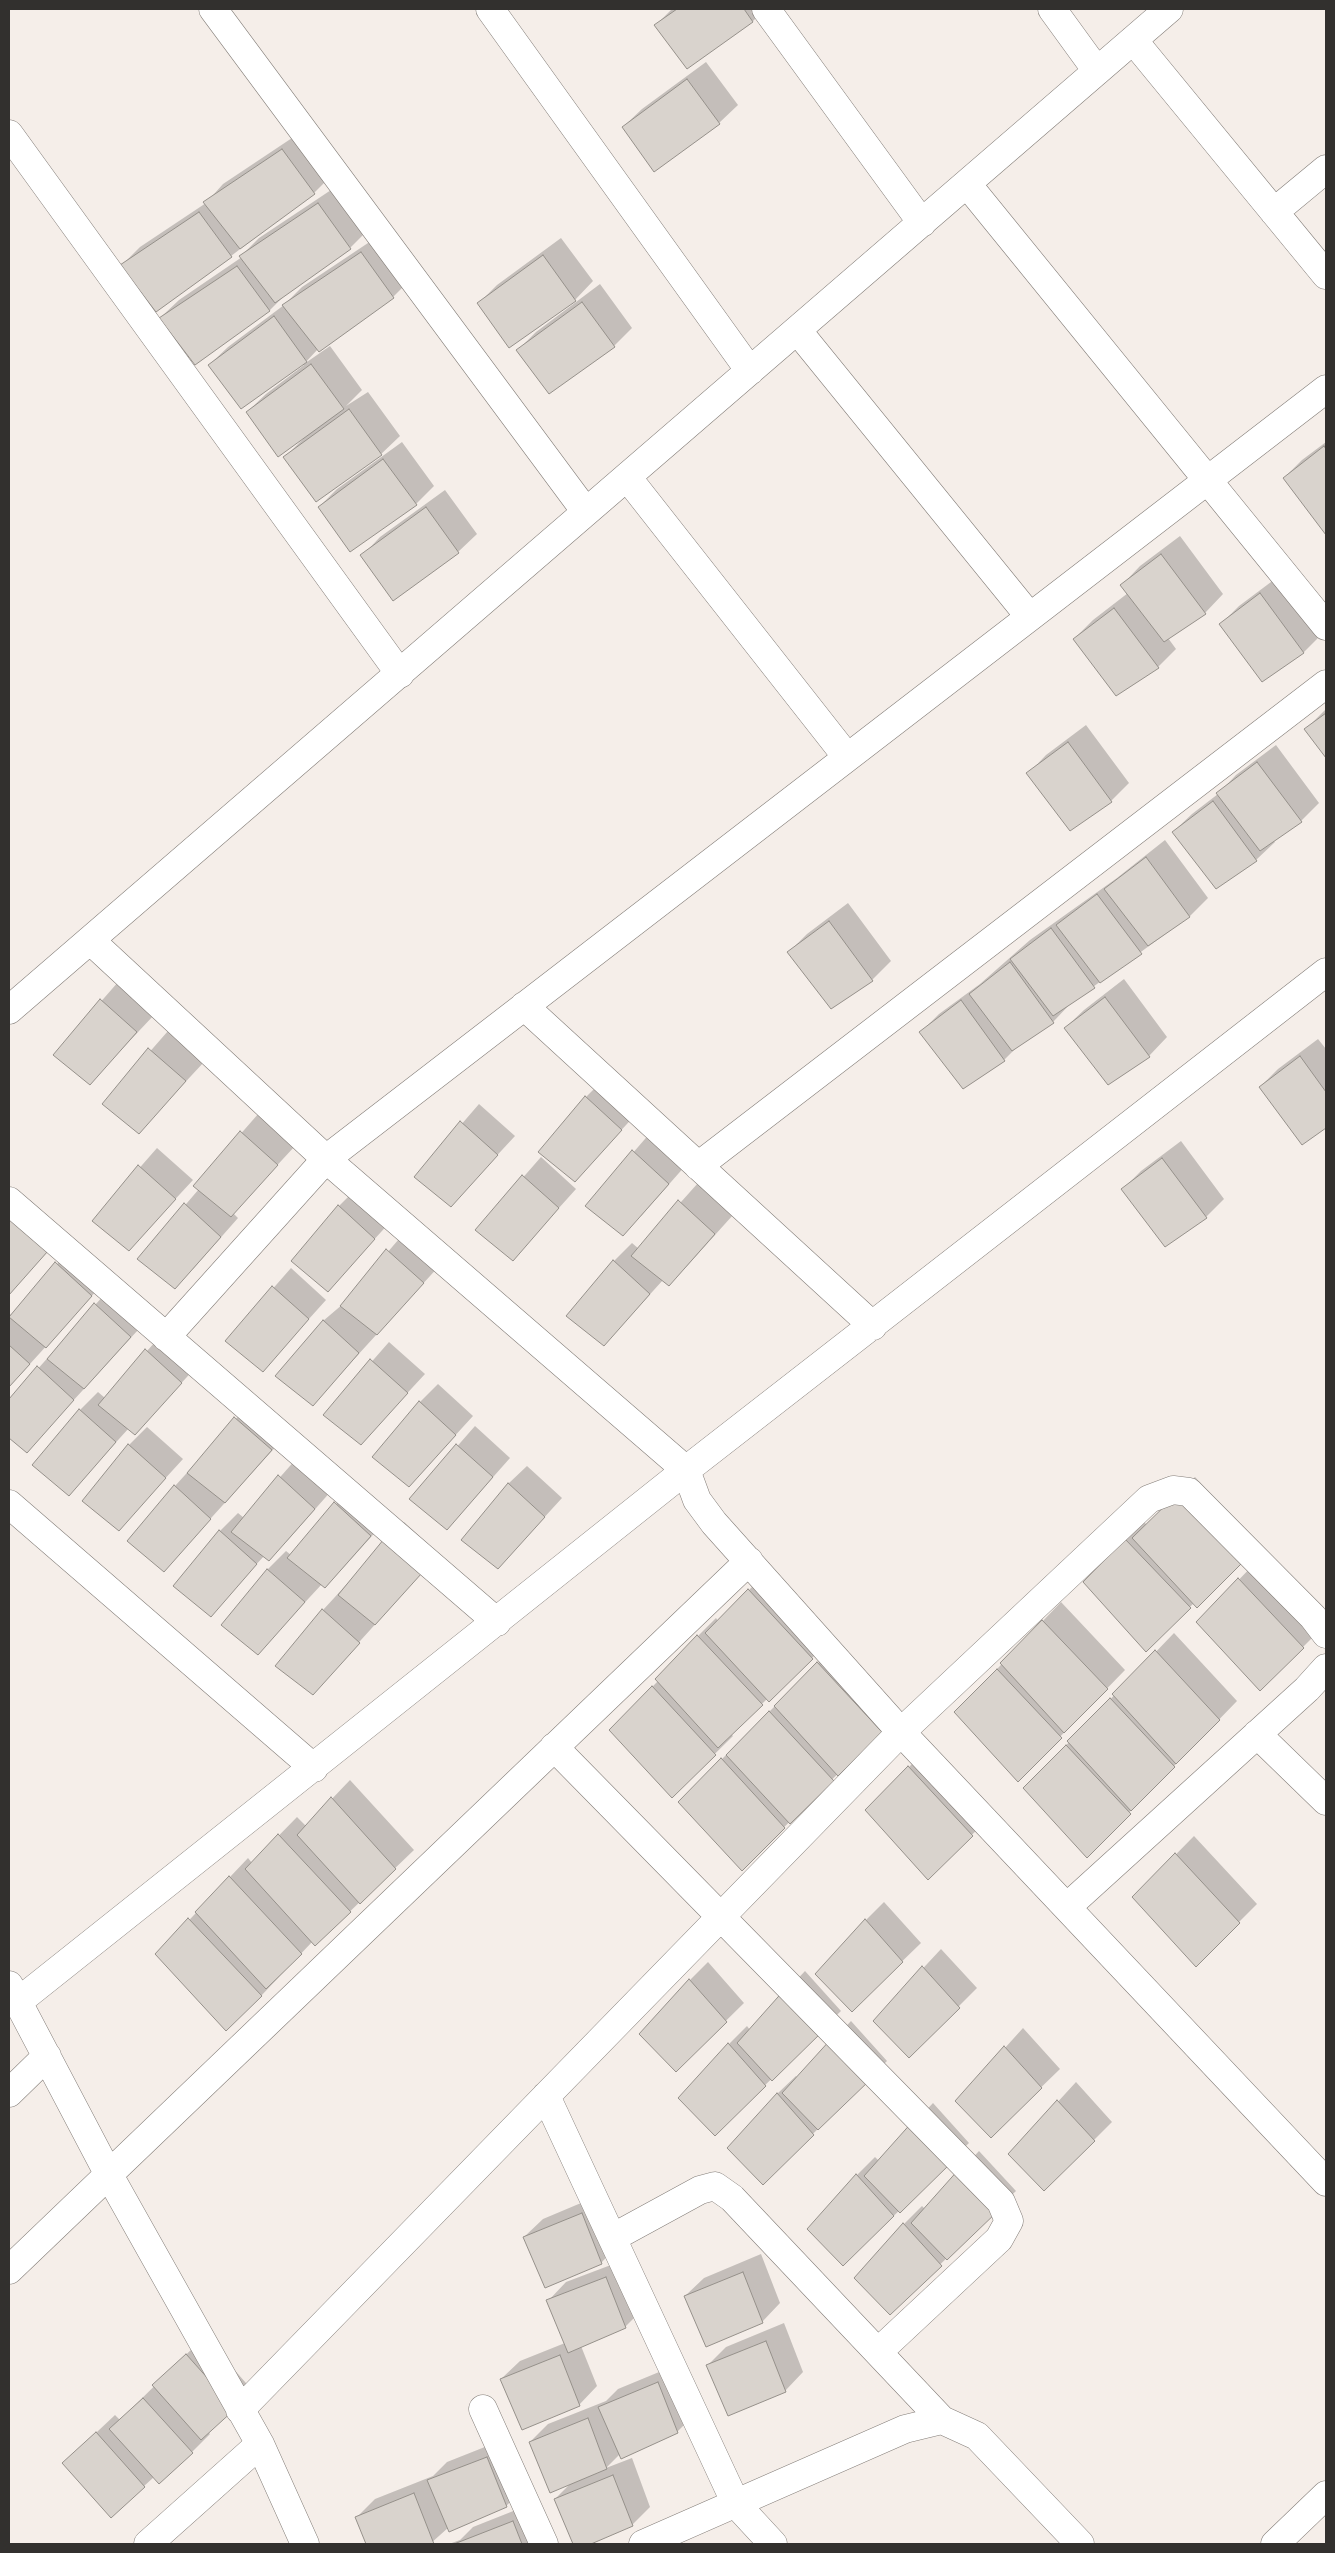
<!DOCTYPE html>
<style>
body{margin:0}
#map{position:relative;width:1335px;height:2553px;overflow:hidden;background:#f5eee9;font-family:Quicksand,sans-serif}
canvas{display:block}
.frame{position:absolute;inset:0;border:10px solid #32302e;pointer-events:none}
</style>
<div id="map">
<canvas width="1335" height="2553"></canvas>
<div class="frame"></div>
</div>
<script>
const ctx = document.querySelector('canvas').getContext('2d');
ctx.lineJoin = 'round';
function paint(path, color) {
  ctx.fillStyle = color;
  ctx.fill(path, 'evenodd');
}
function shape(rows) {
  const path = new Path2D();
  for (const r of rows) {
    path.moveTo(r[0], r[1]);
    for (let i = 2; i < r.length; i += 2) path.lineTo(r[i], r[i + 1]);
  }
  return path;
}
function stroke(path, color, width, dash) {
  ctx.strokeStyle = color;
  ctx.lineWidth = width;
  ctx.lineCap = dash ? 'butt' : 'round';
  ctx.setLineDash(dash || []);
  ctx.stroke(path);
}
paint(shape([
 [672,9,765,9,753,21,688,67,656,25],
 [706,62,738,105,719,123,654,170,623,127,642,109],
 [301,132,332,175,314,193,231,256,122,265,140,247,206,203,223,184],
 [337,186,368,230,350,248,287,293,270,310,195,364,160,318,179,300,242,257,241,256,259,238],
 [380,235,411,279,393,297,318,349,304,364,330,346,362,390,346,406,368,392,400,436,378,457,285,457,303,439,247,412,266,394,304,365,303,363,209,365,228,347,284,305,302,287],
 [561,238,593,281,575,300,510,346,479,303,497,285],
 [600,284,632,328,614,346,518,350,536,332],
 [402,442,434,486,416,504,319,507,337,489],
 [1326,442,1326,533,1284,478,1302,460],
 [445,490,477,534,458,552,362,556,380,537],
 [1180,536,1223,594,1205,613,1168,638,1176,649,1158,667,1074,639,1093,620,1128,593,1122,585,1140,566],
 [1279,576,1322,634,1304,652,1263,680,1221,624,1239,606],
 [1326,709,1326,756,1306,729],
 [1086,725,1129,783,1111,801,1028,774,1046,755],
 [1276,745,1319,803,1301,821,1273,840,1275,842,1256,860,1216,888,1173,832,1192,814,1218,794,1236,775],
 [1165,840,1208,898,1190,916,1071,1003,1053,1022,1019,1045,1004,1060,921,1032,939,1014,980,984,1030,940,1117,878],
 [848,903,891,961,872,980,831,1008,789,952,807,934],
 [1124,979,1167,1037,1149,1056,1065,1028,1084,1010],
 [119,981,155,1014,90,1083,55,1054],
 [168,1031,204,1062,139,1132,104,1104],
 [1318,1039,1326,1049,1326,1127,1302,1143,1260,1087,1278,1069],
 [604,1079,639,1111,575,1180,586,1097],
 [479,1104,515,1136,451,1205,416,1177],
 [259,1113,295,1146,233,1213,238,1218,193,1269,139,1259,199,1189,195,1186],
 [651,1132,686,1165,641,1216,587,1206],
 [1181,1141,1224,1199,1206,1217,1123,1189,1141,1171],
 [157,1148,193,1180,129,1249,93,1221],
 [541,1157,576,1189,513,1259,477,1230],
 [698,1183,733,1215,687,1266,669,1285,663,1280,604,1345,614,1261,632,1243,639,1249],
 [357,1188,392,1220,328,1290,339,1206],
 [30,1200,65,1232,9,1294,9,1222],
 [405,1232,441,1264,313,1404,323,1321,343,1304],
 [74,1245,109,1277,9,1387,9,1315,13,1314],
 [291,1268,326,1300,263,1370,227,1341],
 [113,1285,149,1318,27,1451,9,1437,9,1401],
 [164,1332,199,1364,135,1433,129,1428,69,1494,80,1410,98,1392,105,1398],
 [389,1342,425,1374,361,1443,325,1415],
 [438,1384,473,1416,409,1486,420,1402],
 [254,1399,289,1432,164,1570,175,1486],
 [475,1426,510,1458,447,1529,411,1499],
 [147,1427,183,1459,119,1529,129,1445],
 [297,1458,332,1490,287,1541,268,1560,264,1556,210,1615,220,1531,238,1513,244,1518],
 [527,1466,562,1498,498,1568,508,1484],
 [1195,1477,1258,1545,1197,1606,1194,1603,1146,1650,1084,1582,1144,1522,1147,1525],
 [353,1485,389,1517,343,1568,325,1587,322,1584,258,1653,222,1625,268,1569,286,1551,291,1555],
 [404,1522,439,1554,312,1694,323,1610],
 [1257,1561,1321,1629,1260,1690,1198,1622],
 [767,1572,830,1640,769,1701,767,1699,731,1734,733,1736,672,1796,610,1730,658,1681,698,1636,716,1618,718,1621],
 [1061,1602,1125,1670,1018,1780,956,1712],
 [1174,1633,1237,1701,1087,1856,1025,1788],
 [836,1645,899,1713,742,1869,679,1802],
 [927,1749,990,1817,928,1878,866,1810],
 [350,1780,414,1850,315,1945,312,1942,261,1996,157,1954,248,1858,252,1863,297,1817,306,1826],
 [1194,1836,1257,1904,1196,1965,1134,1897],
 [884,1902,921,1943,852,2010,866,1920],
 [941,1949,977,1988,909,2056,874,2021],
 [708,1962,744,2003,676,2070,690,1980],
 [805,1971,841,2011,715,2134,729,2044,747,2026,750,2030],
 [851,2021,887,2061,763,2183,777,2094,796,2076,798,2078],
 [1023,2028,1060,2069,991,2136,957,2101],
 [1076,2082,1112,2122,1044,2190,1010,2154],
 [933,2103,969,2143,843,2265,809,2229,857,2175,875,2157,879,2161],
 [979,2151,1016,2191,890,2313,855,2278,904,2224,922,2206,925,2209],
 [600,2195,619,2244,601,2263,524,2237,543,2219],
 [761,2254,780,2303,762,2322,685,2296,704,2278],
 [624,2260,643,2309,625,2327,581,2346,597,2386,579,2405,501,2379,520,2361,565,2343,548,2301,566,2282],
 [784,2323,803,2372,785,2391,708,2365,726,2347],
 [205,2336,252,2390,208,2432,210,2434,192,2452,154,2477,111,2516,64,2463,115,2415,120,2420],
 [676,2365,695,2414,677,2432,620,2454,606,2468,632,2458,650,2507,632,2525,587,2544,574,2544,555,2499,571,2483,530,2442,548,2424,606,2401,618,2389],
 [505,2439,525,2488,506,2506,449,2527,430,2544,368,2544,357,2517,375,2499,433,2476,447,2462],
 [531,2504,547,2544,449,2544,460,2540,473,2527]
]), '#0003');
const building = shape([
 [677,9,744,9,753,22,687,69,654,25,677,9],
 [687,79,720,124,654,172,622,127,687,79],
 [282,149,315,194,240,249,203,202,282,149],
 [318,203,351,249,275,303,239,256,318,203],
 [199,212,232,257,156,312,120,265,199,212],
 [361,252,394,298,319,352,282,305,361,252],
 [543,255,576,301,509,348,477,303,543,255],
 [237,266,270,311,195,365,159,318,237,266],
 [582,302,615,347,549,394,516,350,582,302],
 [274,316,307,362,241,409,208,365,274,316],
 [311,364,344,409,278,457,246,412,311,364],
 [349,409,382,455,316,502,283,457,349,409],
 [1324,446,1326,449,1326,535,1283,478,1324,446],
 [383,459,417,505,350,552,318,507,383,459],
 [426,507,459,553,393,601,360,555,426,507],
 [1161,554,1206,614,1164,642,1120,585,1161,554],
 [1260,593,1304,653,1262,682,1219,624,1260,593],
 [1114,608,1159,668,1116,696,1073,639,1114,608],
 [1326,713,1326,758,1304,729,1326,713],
 [1068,742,1112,802,1070,831,1026,773,1068,742],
 [1257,762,1302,822,1260,851,1216,793,1257,762],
 [1213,801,1257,861,1216,889,1172,832,1213,801],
 [1146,857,1190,917,1148,946,1104,889,1146,857],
 [1097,894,1142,954,1100,983,1056,925,1097,894],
 [829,921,873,981,831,1009,787,952,829,921],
 [1051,928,1095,988,1053,1016,1010,959,1051,928],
 [1010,962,1054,1023,1012,1051,969,994,1010,962],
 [1105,997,1150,1057,1108,1085,1064,1028,1105,997],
 [100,999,137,1032,90,1085,53,1055,100,999],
 [961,1000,1005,1061,963,1089,919,1032,961,1000],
 [148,1048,186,1081,139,1134,102,1104,148,1048],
 [1300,1056,1326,1092,1326,1128,1302,1145,1259,1087,1300,1056],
 [585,1096,622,1130,575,1182,538,1152,585,1096],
 [460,1121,498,1155,451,1207,414,1177,460,1121],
 [240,1131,278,1165,231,1217,193,1186,240,1131],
 [632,1150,669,1184,623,1236,585,1206,632,1150],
 [1162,1158,1207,1218,1165,1247,1121,1189,1162,1158],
 [138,1165,176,1199,129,1251,92,1221,138,1165],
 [522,1175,559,1208,513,1261,475,1230,522,1175],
 [678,1200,715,1234,669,1286,631,1256,678,1200],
 [184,1203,221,1237,175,1289,137,1259,184,1203],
 [338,1205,375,1239,328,1292,291,1261,338,1205],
 [10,1217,48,1251,9,1295,9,1220,10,1217],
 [386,1249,424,1283,377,1335,340,1306,386,1249],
 [613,1260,650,1294,604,1346,566,1316,613,1260],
 [55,1262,92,1296,46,1348,9,1317,55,1262],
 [272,1286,309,1319,263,1372,225,1341,272,1286],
 [94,1303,131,1337,84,1389,47,1359,94,1303],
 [323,1320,359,1353,313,1406,275,1376,323,1320],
 [9,1345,30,1364,9,1387,9,1345],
 [145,1349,182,1383,135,1435,98,1405,145,1349],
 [370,1359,408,1393,361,1445,323,1415,370,1359],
 [37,1366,74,1400,27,1453,9,1438,9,1399,37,1366],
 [419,1401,456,1435,409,1487,372,1457,419,1401],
 [79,1409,116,1442,69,1496,32,1465,79,1409],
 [234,1417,272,1450,225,1503,187,1473,234,1417],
 [128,1444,166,1478,119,1531,82,1501,128,1444],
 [456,1444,493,1477,447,1530,409,1499,456,1444],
 [278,1475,315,1509,269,1561,231,1532,278,1475],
 [508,1483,545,1517,498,1569,461,1540,508,1483],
 [174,1485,211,1519,164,1572,127,1541,174,1485],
 [1176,1495,1241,1564,1197,1608,1132,1538,1176,1495],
 [334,1502,371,1536,325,1588,287,1558,334,1502],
 [219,1530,257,1564,211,1617,173,1586,219,1530],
 [384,1539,422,1573,375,1625,338,1595,384,1539],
 [1125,1539,1191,1608,1146,1652,1083,1582,1125,1539],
 [267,1569,305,1602,258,1655,221,1625,267,1569],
 [1238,1578,1304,1648,1260,1691,1196,1622,1238,1578],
 [748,1589,813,1659,769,1702,705,1633,748,1589],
 [322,1609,360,1643,313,1695,275,1666,322,1609],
 [1042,1620,1108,1689,1064,1733,1000,1663,1042,1620],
 [697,1635,763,1705,718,1748,655,1679,697,1635],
 [1155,1650,1220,1720,1176,1764,1112,1694,1155,1650],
 [817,1662,882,1732,838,1776,774,1706,817,1662],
 [997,1669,1062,1738,1018,1782,954,1712,997,1669],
 [652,1686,716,1755,672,1798,609,1730,652,1686],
 [1110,1698,1175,1767,1131,1811,1067,1741,1110,1698],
 [769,1711,834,1781,790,1824,726,1755,769,1711],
 [1066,1745,1131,1814,1087,1858,1023,1788,1066,1745],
 [721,1758,785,1828,742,1871,678,1802,721,1758],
 [908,1766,973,1836,928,1880,865,1810,908,1766],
 [331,1797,396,1869,360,1904,297,1835,331,1797],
 [278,1834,351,1912,315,1946,245,1869,278,1834],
 [1175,1853,1240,1923,1196,1967,1132,1897,1175,1853],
 [229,1876,302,1954,266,1989,195,1912,229,1876],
 [188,1918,262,1996,226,2031,155,1954,188,1918],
 [865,1919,903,1962,852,2012,815,1974,865,1919],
 [922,1966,960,2008,909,2058,873,2021,922,1966],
 [689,1979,727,2022,676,2072,639,2034,689,1979],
 [786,1988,824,2030,772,2081,737,2043,786,1988],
 [832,2038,870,2080,818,2130,782,2093,832,2038],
 [728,2043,766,2086,715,2136,678,2098,728,2043],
 [1004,2046,1042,2088,991,2138,955,2101,1004,2046],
 [777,2093,814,2135,763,2185,727,2148,777,2093],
 [1057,2100,1095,2141,1044,2191,1008,2154,1057,2100],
 [914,2120,952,2162,900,2213,864,2176,914,2120],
 [960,2168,999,2210,947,2260,911,2223,960,2168],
 [856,2174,894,2216,843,2266,807,2229,856,2174],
 [582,2213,602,2264,545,2288,523,2237,582,2213],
 [903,2223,942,2266,890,2315,854,2278,903,2223],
 [743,2272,763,2323,706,2347,684,2296,743,2272],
 [606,2277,626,2328,568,2353,546,2300,606,2277],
 [766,2341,786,2392,728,2416,706,2365,766,2341],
 [186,2354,235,2409,201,2440,152,2385,186,2354],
 [560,2355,580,2406,522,2430,500,2379,560,2355],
 [658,2382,678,2433,621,2459,598,2407,658,2382],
 [143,2398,193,2453,159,2484,109,2429,143,2398],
 [588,2418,607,2469,550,2493,529,2442,588,2418],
 [96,2432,145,2487,111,2518,62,2463,96,2432],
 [487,2457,507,2507,449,2532,427,2480,487,2457],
 [613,2475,633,2526,591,2544,573,2544,554,2499,613,2475],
 [414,2493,434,2544,366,2544,355,2517,414,2493],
 [513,2521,522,2544,454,2544,513,2521]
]);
paint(building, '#d9d3cd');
stroke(building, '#95908a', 1);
const minor = shape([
 [213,9,586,512],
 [490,9,750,371],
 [766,9,922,223],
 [1052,9,1097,71],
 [1133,40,1326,275],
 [9,134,400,674],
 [967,184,1326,626],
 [1274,212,1326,169],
 [797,330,1030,617],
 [627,477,847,757],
 [91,941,326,1159,686,1470,697,1500,714,1523,901,1732,1326,2182],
 [524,1006,873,1326],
 [9,1010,1169,9],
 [698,1166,1326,684],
 [9,1201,497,1622],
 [166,1337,326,1159,1326,389],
 [9,1504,314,1768],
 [1257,1734,1326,1801],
 [554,1747,1001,2202,1009,2221,999,2239,878,2352],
 [1067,1907,1307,1689,1326,1668],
 [9,1985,109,2175,260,2444,305,2544],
 [19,2001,686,1470,1326,972],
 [9,2093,47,2056],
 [546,2096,736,2504,773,2544],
 [612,2238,700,2190,715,2186,732,2198,942,2420],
 [9,2270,749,1561],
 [483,2409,544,2544],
 [240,2410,901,1732,1149,1499,1173,1490,1189,1492,1313,1617,1326,1634],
 [148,2544,260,2444],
 [643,2544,905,2429,942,2420,977,2436,1080,2544],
 [1275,2544,1326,2495]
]);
stroke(minor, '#837d78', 29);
stroke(minor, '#fff', 28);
</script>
